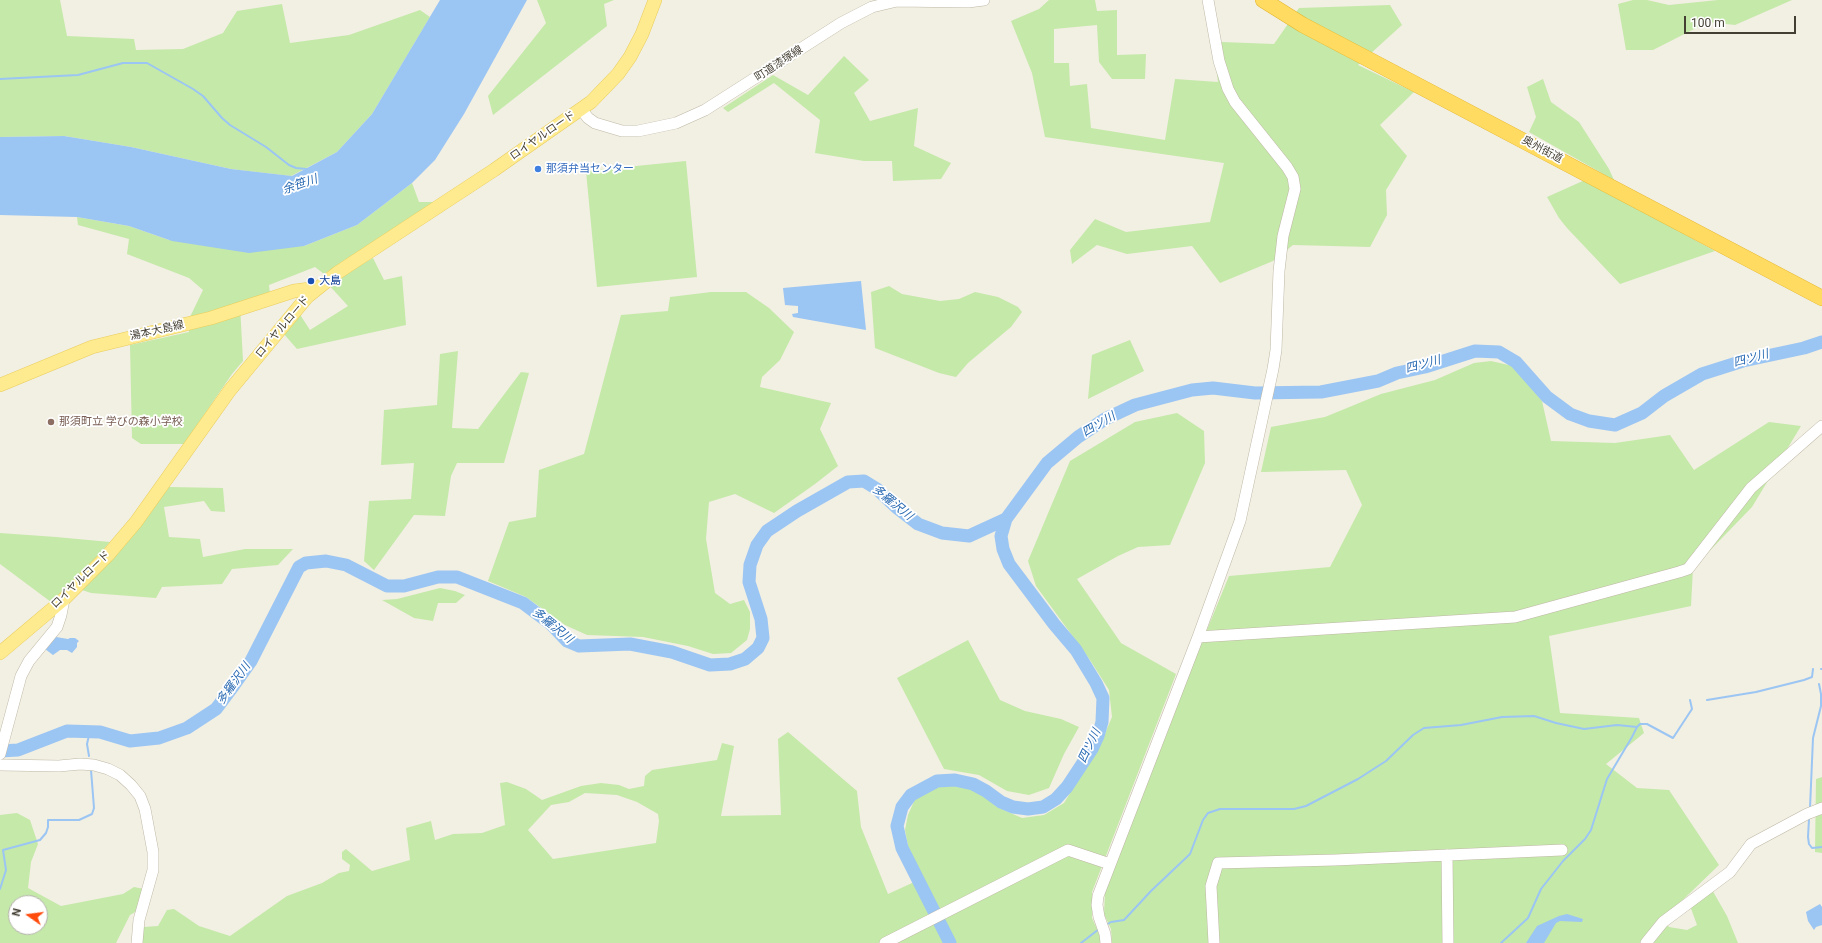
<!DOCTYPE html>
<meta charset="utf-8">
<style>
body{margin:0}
#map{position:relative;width:1822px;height:943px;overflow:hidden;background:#f2efe3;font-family:Roboto,sans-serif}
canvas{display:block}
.north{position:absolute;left:8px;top:895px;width:40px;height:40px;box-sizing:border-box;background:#fff;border:1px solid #b4b2ad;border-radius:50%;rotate:284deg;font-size:11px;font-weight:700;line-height:16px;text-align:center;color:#443f33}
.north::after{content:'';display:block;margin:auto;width:14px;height:18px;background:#ff4c0d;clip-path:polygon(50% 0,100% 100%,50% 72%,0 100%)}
.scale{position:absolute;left:1684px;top:16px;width:112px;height:18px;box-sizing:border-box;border:2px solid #443f33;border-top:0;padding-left:5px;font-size:12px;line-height:14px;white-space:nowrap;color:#443f33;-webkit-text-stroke:3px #fff;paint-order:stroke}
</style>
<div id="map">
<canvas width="1822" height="943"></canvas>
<div class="north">N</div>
<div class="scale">100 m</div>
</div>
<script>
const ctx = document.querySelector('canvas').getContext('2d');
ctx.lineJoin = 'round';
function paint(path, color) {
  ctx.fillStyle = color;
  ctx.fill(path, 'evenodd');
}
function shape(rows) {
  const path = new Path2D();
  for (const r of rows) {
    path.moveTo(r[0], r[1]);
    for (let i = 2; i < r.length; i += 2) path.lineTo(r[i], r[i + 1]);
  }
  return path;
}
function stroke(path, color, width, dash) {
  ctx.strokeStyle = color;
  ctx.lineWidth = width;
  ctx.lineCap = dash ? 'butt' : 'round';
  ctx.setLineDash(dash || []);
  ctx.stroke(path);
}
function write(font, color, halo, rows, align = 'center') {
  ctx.font = font + ' Roboto,"Noto Sans JP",sans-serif';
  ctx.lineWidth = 3.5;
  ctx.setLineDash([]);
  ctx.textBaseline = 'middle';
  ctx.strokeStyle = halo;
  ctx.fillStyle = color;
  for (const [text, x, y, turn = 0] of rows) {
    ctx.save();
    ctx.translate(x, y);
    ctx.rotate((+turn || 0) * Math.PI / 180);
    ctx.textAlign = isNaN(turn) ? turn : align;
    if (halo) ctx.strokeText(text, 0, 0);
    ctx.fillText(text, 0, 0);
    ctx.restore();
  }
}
paint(shape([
 [0,0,60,0,67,36,134,39,136,50,183,49,223,33,237,11,282,4,290,43,349,35,420,10,430,17,372,114,337,152,291,176,231,169,131,147,64,136,0,137],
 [537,0,614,0,604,4,607,26,493,115,488,96,546,23],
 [1049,0,1095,0,1097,11,1117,10,1117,55,1146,54,1145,79,1112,79,1099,62,1097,25,1054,29,1054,63,1069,63,1070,86,1087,84,1091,128,1165,140,1175,79,1218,82,1213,46,1222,42,1274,44,1299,8,1390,5,1402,25,1358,65,1414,92,1380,125,1407,156,1386,190,1387,215,1370,247,1293,245,1273,261,1220,283,1192,246,1127,254,1097,245,1072,264,1070,250,1095,219,1126,232,1210,222,1224,163,1045,137,1032,73,1011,21,1039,9],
 [1633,0,1647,0,1669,5,1718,0,1792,0,1735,25,1708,22,1653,50,1626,50,1618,4],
 [844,56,869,80,854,93,870,121,918,108,914,146,951,163,941,179,893,181,892,161,864,161,815,153,820,120,774,83,728,112,723,108,773,75,808,95],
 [1543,79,1551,102,1579,122,1609,169,1614,180,1529,132,1536,117,1527,87],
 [686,161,697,277,597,287,586,171],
 [1585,180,1715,251,1620,284,1567,228,1559,218,1547,197],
 [412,183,419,202,435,202,324,274,315,267,269,285,270,294,240,305,243,361,232,374,184,444,141,444,132,438,130,345,189,332,189,319,203,290,189,278,127,254,129,239,78,225,77,217,129,226,169,240,304,246,357,225],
 [373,258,384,280,402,276,406,325,297,349,283,333,299,313,310,330,348,306,328,284],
 [889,286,902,294,940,301,959,299,975,292,998,297,1018,307,1022,312,1011,327,968,363,956,377,939,373,875,348,871,292],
 [711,292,746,292,769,308,794,332,780,360,762,377,760,387,831,403,820,429,838,466,815,484,774,513,735,494,709,502,706,539,715,593,730,604,744,600,750,612,750,629,747,640,731,653,713,654,688,646,643,637,587,635,565,625,526,597,488,581,509,522,536,517,539,470,584,454,621,315,668,311,670,297],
 [1130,340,1144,371,1088,399,1092,355],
 [458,351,452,428,478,429,521,372,529,373,504,463,457,463,451,476,445,516,414,515,374,570,364,561,369,501,411,499,414,463,381,465,384,410,437,405,440,354],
 [1491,361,1513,366,1542,401,1551,441,1615,443,1670,435,1694,470,1769,422,1801,426,1752,507,1693,568,1691,606,1549,636,1560,713,1639,718,1644,733,1606,764,1637,788,1669,790,1719,865,1663,919,1669,927,1687,930,1697,925,1689,903,1711,888,1727,916,1738,943,1112,943,1111,929,1104,914,1105,892,1186,681,1229,576,1330,567,1362,505,1346,470,1261,472,1271,427,1325,417,1381,394,1435,380,1474,363],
 [1177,413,1204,431,1205,463,1170,545,1138,547,1118,556,1077,579,1121,643,1176,674,1092,892,1092,918,1101,938,1101,943,142,943,144,927,158,926,167,910,174,909,199,926,230,936,287,896,322,883,339,873,349,871,350,865,342,859,342,852,346,849,372,871,410,860,406,828,431,821,435,840,453,834,482,833,505,825,500,783,507,782,526,789,542,800,581,786,601,783,619,785,629,789,644,786,645,776,652,770,717,760,722,743,734,746,721,816,781,815,778,739,788,732,857,791,861,827,888,894,923,878,908,846,905,830,908,815,915,799,930,790,941,786,952,784,977,790,997,807,1022,818,1044,815,1064,803,1101,743,1112,717,1109,690,1090,660,1036,586,1028,561,1070,461,1135,422],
 [585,793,617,795,637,802,658,814,659,821,656,843,553,859,528,830,551,805,569,802],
 [169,487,223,488,225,512,211,511,204,501,164,507,169,537,200,539,203,557,245,549,293,549,278,565,232,569,222,584,162,587,156,598,91,593,82,590,151,511],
 [0,533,56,537,110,542,85,570,51,602,0,564],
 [440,588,455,591,465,595,456,603,438,603,433,621,414,618,382,600,397,599],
 [968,640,1000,700,1025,711,1061,719,1079,727,1064,754,1049,788,1029,795,1007,791,979,775,944,769,897,678],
 [1822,777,1822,853,1815,852,1816,779],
 [17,813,30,820,38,844,31,862,28,888,61,906,123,894,134,887,144,889,137,911,130,915,116,943,0,943,0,815],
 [16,903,40,903,40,927,16,927]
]), '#c5e9a9');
paint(shape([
 [440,0,527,0,464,114,435,160,412,183,357,225,304,246,249,253,172,241,129,226,77,217,0,215,0,137,64,136,131,147,231,169,292,176,337,152,372,114],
 [861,281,866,330,793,317,792,314,798,313,798,306,785,305,783,288],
 [56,637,68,639,70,638,75,638,79,641,77,643,77,647,72,653,67,650,60,650,53,655,45,649],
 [1820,904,1822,907,1822,925,1816,927,1814,930,1808,921,1806,912],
 [1567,914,1583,919,1582,922,1560,921,1556,923,1544,943,1526,943,1537,926,1559,916]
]), '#9bc5f3');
stroke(shape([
 [0,79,78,75,123,63,147,63,193,89,203,96,222,118,230,125,266,147,289,165,296,168,306,169],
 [1821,669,1822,669],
 [1707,700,1756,692,1804,680,1812,677,1813,669],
 [89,756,87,744,90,731],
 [1810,808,1813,738,1821,706,1821,694,1819,684],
 [1809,819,1808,837,1809,844,1812,848,1822,847],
 [0,889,6,870,3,850,40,840,46,833,48,827,48,820,79,820,92,814,94,808,91,770],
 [1106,925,1111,922,1124,920,1151,891,1190,854,1203,820,1208,813,1220,809,1294,809,1306,806,1358,779,1386,761,1413,735,1424,728,1461,725,1502,717,1534,716,1556,723,1584,729,1617,725,1637,727],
 [1081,943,1099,929],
 [1501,943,1528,918,1541,889,1563,861,1585,839,1591,830,1607,779,1632,737,1637,727,1640,724,1647,724,1673,738,1692,709,1690,700]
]), '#9bc5f3', 2);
stroke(shape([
 [0,751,18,750,67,731,100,732,130,741,159,738,187,728,216,709,234,685,251,661,299,567,306,563,326,561,346,565,387,586,404,586,438,577,457,577,523,603,551,624,567,641,579,646,630,644,672,652,710,665,730,664,745,659,758,648,763,638,761,619,749,582,750,565,757,545,767,531,797,511,848,482,864,481,877,489,896,507,918,524,942,533,969,536,1006,519],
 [950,943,902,848,897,826,902,807,911,795,937,781,955,780,973,784,986,791,1001,802,1013,807,1028,809,1043,807,1056,799,1067,787,1092,749,1098,736,1102,722,1103,698,1096,683,1076,650,1054,624,1009,564,1003,549,1001,536,1006,519,1047,463,1078,437,1105,419,1135,405,1192,390,1213,388,1255,393,1321,392,1378,381,1397,373,1425,367,1475,351,1499,352,1516,362,1547,397,1570,414,1589,421,1615,425,1642,413,1664,396,1702,374,1743,361,1804,348,1822,342]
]), '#9bc5f3', 13);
const minor = shape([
 [581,109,588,118,595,123,622,131,638,131,676,123,705,110,841,23,872,7,897,1,968,2,984,0],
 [1198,637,1515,617,1679,572,1688,569,1751,488,1822,426],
 [0,754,21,676,29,661,57,627,61,615,64,599],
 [0,765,59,766,80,764,94,765,108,769,120,775,131,785,140,796,145,809,153,852,153,870,139,920,137,943],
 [1447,855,1448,943],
 [885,943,1068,850,1110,864],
 [1106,943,1105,934,1099,917,1097,905,1098,896,1198,637,1240,521,1273,369,1276,350,1279,271,1283,236,1295,189,1293,177,1287,167,1235,102,1228,89,1219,61,1208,0],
 [1214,943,1211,886,1218,863,1335,860,1562,850],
 [1646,943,1663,922,1730,872,1751,844,1807,814,1822,808]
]);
const major = shape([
 [0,385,92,347,211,318,294,291,317,288],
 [0,653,64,599,108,555,136,522,230,390,307,297,337,273,494,170,591,102,618,74,630,57,642,34,655,0]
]);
const highway = shape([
 [1263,0,1303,25,1364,57,1822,298]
]);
stroke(minor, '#beb8a5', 12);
stroke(major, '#e8cd5b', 14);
stroke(highway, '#e3b42c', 16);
stroke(minor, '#fff', 11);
stroke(major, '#ffeb8f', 13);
stroke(highway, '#ffdb61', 15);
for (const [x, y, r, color] of [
 [538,169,4,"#3f7fe0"],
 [311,281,4,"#1a4fb4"],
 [51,422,4,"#8d6e63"]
]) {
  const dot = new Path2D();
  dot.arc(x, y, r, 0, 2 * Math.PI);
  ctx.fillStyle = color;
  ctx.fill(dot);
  stroke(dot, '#fff', 1.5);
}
write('11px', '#443f33', '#fff', [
 ["町道漆塚線",779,64,-33],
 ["ロイヤルロード",543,136,-35],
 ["奥州街道",1542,150,28],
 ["ロイヤルロード",283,327,-50],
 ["湯本大島線",157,331,-13],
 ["ロイヤルロード",81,580,-44]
]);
write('11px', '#366cbe', '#fff', [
 ["那須弁当センター",546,169]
], 'left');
write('11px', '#164399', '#fff', [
 ["大島",319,281]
], 'left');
write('11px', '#785e54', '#fff', [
 ["那須町立 学びの森小学校",59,422]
], 'left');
write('italic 12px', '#296ab3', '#fff', [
 ["余笹川",300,185,-19],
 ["四ツ川",1751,359,-15],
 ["四ツ川",1423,365,-15],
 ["四ツ川",1099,425,-31],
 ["多羅沢川",892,503,39],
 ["多羅沢川",552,626,39],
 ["多羅沢川",234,684,-54],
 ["四ツ川",1090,746,-64]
]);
</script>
